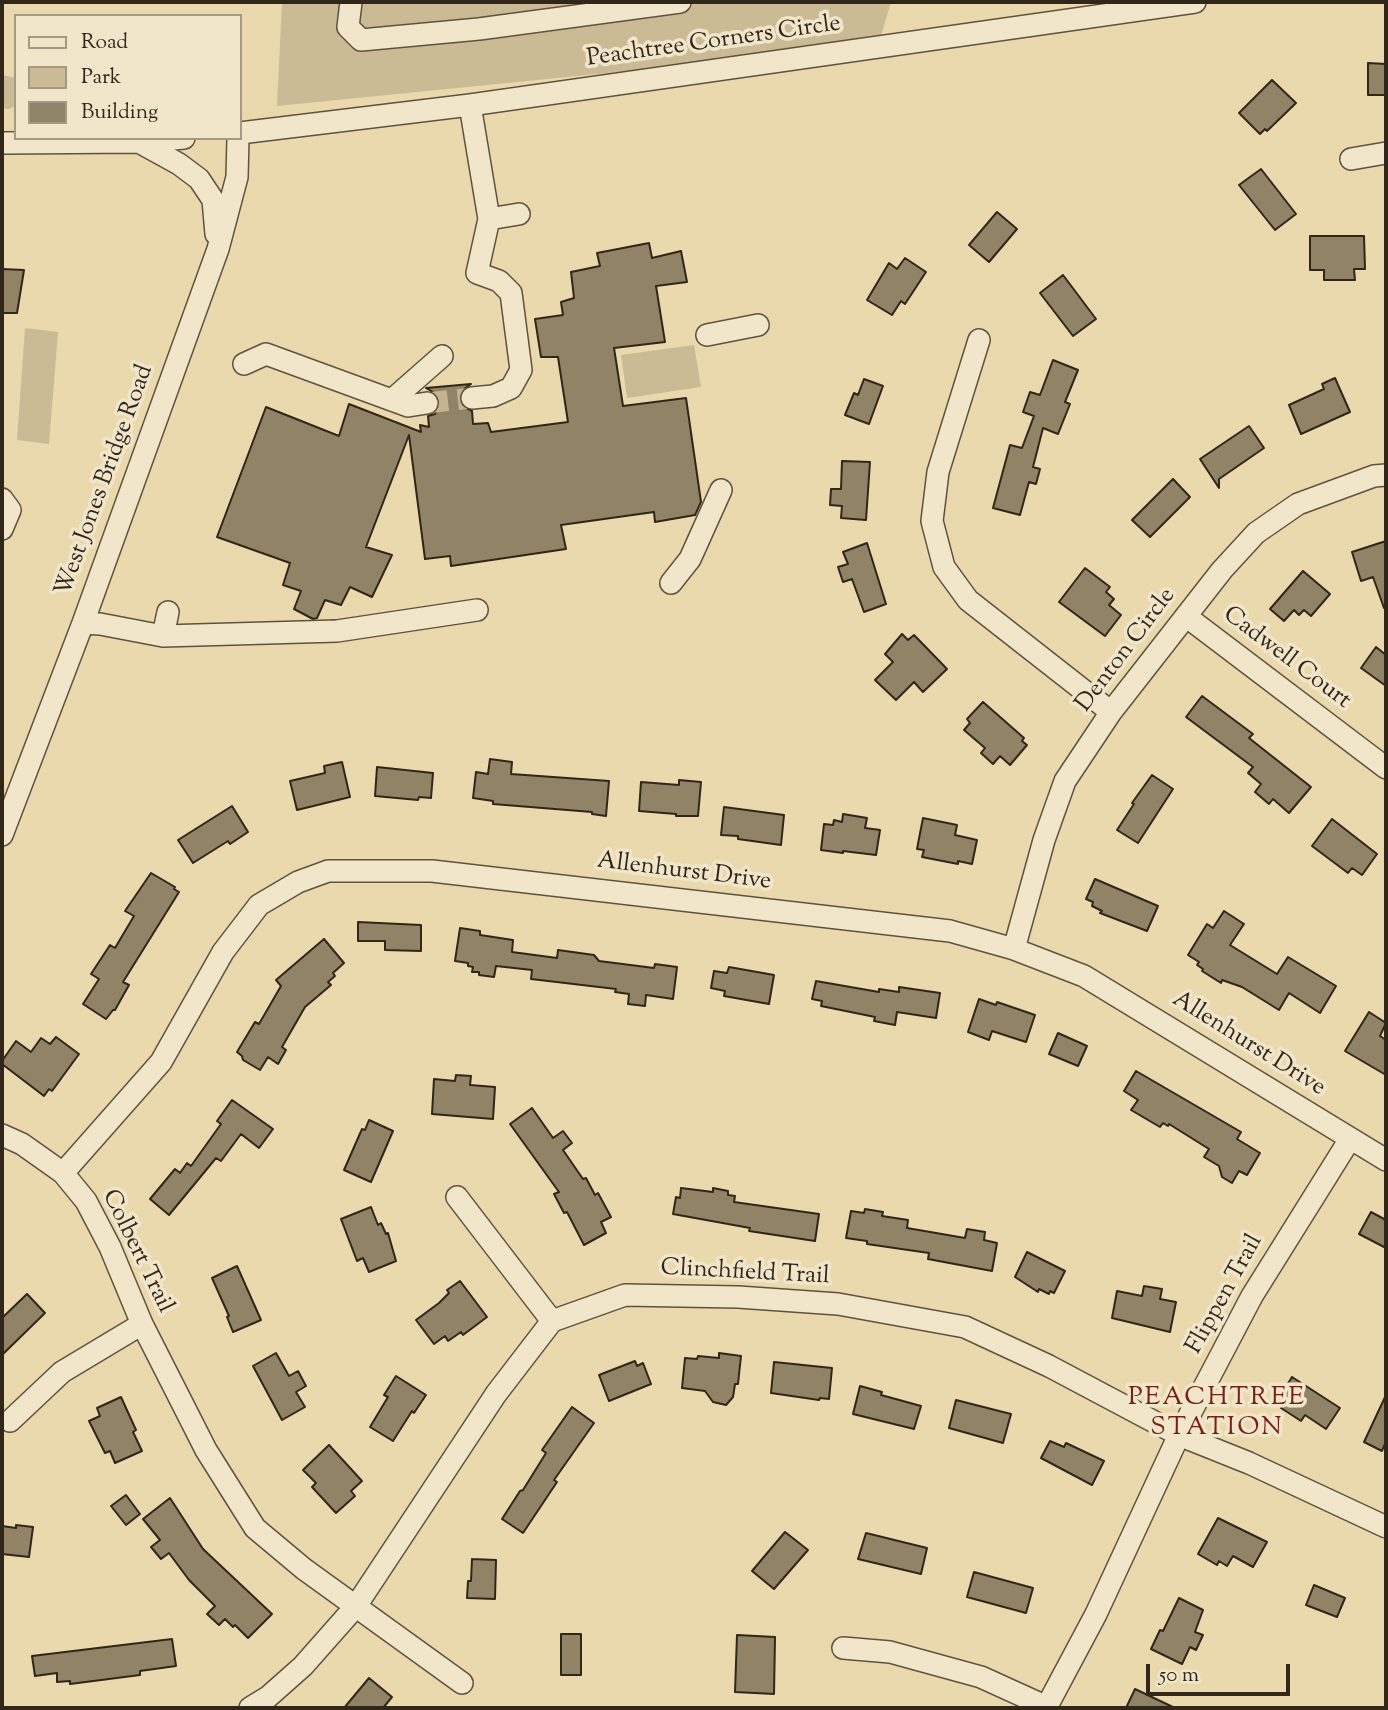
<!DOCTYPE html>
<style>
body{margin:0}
#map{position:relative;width:1388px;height:1710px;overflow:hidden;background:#e9d9ad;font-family:"Sorts Mill Goudy",serif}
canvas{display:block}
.frame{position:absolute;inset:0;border:4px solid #31261a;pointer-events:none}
.legend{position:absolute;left:14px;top:14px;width:228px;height:126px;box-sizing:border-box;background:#f1e6ca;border:2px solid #a49984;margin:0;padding:9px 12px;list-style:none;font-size:21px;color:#31261a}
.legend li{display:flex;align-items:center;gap:14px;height:35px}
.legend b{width:35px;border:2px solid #a49984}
.scale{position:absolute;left:1146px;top:1664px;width:144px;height:32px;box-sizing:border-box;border:4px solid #31261a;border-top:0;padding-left:9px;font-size:21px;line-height:24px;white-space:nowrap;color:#31261a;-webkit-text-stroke:5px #f1e6ca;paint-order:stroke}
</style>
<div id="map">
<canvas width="1388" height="1710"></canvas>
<div class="frame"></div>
<ul class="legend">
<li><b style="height:9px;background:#f1e6ca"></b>Road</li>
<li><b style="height:19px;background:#cabb94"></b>Park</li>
<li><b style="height:19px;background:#918366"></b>Building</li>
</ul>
<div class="scale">50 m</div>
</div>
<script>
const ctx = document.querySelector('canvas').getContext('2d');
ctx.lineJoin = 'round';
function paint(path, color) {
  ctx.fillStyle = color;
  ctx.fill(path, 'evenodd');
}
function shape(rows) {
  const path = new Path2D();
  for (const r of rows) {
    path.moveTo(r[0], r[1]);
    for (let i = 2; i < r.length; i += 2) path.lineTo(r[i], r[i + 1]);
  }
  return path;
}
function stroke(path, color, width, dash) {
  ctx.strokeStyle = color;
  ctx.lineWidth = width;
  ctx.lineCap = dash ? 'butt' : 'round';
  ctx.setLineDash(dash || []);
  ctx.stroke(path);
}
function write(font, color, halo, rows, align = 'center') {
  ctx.font = font + ' "Sorts Mill Goudy",serif';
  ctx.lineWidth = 7;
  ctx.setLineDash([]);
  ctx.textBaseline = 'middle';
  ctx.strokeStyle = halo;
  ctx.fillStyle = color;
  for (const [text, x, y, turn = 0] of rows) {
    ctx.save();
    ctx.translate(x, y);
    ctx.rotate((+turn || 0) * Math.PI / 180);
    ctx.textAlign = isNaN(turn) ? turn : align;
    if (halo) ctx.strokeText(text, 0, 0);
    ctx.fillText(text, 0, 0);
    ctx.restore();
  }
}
paint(shape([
 [282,2,891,2,878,46,277,106],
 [2,75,16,78,16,106,8,109,2,108],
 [25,328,58,332,49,444,17,440],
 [694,345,701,387,627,398,621,355]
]), '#cabb94');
const building = shape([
 [1368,63,1386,64,1386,95,1368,95,1368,63],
 [1272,80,1296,103,1267,131,1265,129,1260,134,1239,113,1272,80],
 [1261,169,1296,214,1275,230,1239,185,1261,169],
 [997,212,1017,229,989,262,969,245,997,212],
 [1310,236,1364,236,1365,269,1354,269,1355,280,1324,280,1324,270,1310,270,1310,236],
 [649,243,652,258,681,251,687,282,656,286,665,342,614,348,623,406,686,398,701,502,695,515,655,522,654,512,561,525,566,549,451,566,450,556,425,559,409,435,366,547,392,555,372,597,350,587,341,605,325,600,317,618,313,619,294,609,301,591,283,585,290,563,217,537,266,407,339,436,349,404,421,432,420,425,429,427,428,416,435,414,439,407,438,395,426,388,471,384,460,392,459,399,461,405,472,411,473,424,488,423,491,432,568,422,558,357,541,357,535,319,563,315,561,302,574,298,571,272,600,266,597,253,649,243],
 [905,258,926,272,905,304,901,301,892,315,867,300,889,263,897,269,905,258],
 [2,269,24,270,17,313,2,313,2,269],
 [1063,275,1096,319,1073,336,1040,293,1063,275],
 [1053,360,1078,370,1065,402,1070,404,1058,434,1043,428,1033,467,1040,469,1036,484,1029,482,1020,515,993,508,1010,445,1022,448,1034,416,1023,412,1030,392,1040,395,1053,360],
 [1335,378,1350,412,1301,434,1289,405,1324,389,1322,384,1335,378],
 [864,379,883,386,869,424,845,415,854,393,858,395,864,379],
 [1249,426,1264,448,1219,479,1219,488,1200,459,1249,426],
 [842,461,870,462,866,520,841,518,842,506,830,505,831,489,841,489,842,461],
 [1173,479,1190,497,1150,537,1132,520,1173,479],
 [1386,541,1386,608,1384,608,1373,577,1361,581,1352,552,1386,541],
 [867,543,886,604,864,612,852,579,843,582,838,567,848,564,843,552,867,543],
 [1085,568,1110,587,1106,592,1114,599,1109,605,1121,615,1105,636,1059,602,1085,568],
 [1303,571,1330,594,1311,616,1304,610,1299,615,1294,610,1284,621,1270,609,1303,571],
 [902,634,908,640,914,635,947,669,923,692,914,682,896,700,875,680,893,662,885,654,902,634],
 [1376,647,1386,655,1386,686,1361,668,1376,647],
 [1202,696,1253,734,1249,738,1311,787,1289,813,1273,799,1269,804,1255,792,1261,784,1248,773,1253,767,1186,717,1202,696],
 [983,702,1024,738,1022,741,1027,745,1010,765,1000,756,993,764,981,753,985,748,964,730,970,723,967,719,983,702],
 [490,759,512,762,511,774,609,781,606,816,592,814,592,812,493,804,493,801,473,798,476,772,488,774,490,759],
 [342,762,350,797,297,810,290,781,325,773,324,766,342,762],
 [377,767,433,773,431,798,419,797,418,800,375,796,377,767],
 [1152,775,1173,789,1138,843,1117,830,1134,804,1132,803,1152,775],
 [679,780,701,782,698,816,676,816,676,814,639,811,641,782,679,785,679,780],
 [232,806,248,832,230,844,228,841,193,863,178,840,232,806],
 [724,807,784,815,781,845,738,839,738,836,721,835,724,807],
 [843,814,867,818,865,828,880,830,876,855,843,851,843,853,821,850,824,824,833,825,834,820,842,822,843,814],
 [923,818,957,825,955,835,977,840,972,864,958,861,958,864,922,857,924,850,917,849,923,818],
 [1332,819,1377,854,1362,875,1352,868,1348,873,1312,846,1332,819],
 [151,873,175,887,174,889,179,892,123,982,129,985,115,1010,113,1010,106,1019,83,1004,99,979,91,974,110,945,115,948,134,916,125,911,151,873],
 [1095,879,1158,906,1147,931,1100,913,1102,911,1092,906,1093,902,1086,899,1095,879],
 [1224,911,1244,924,1230,945,1277,974,1288,957,1336,986,1320,1013,1289,993,1279,1010,1242,987,1222,980,1221,983,1202,971,1203,969,1197,965,1199,962,1188,955,1207,924,1213,928,1224,911],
 [358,922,421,925,421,951,385,950,385,941,358,941,358,922],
 [460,928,480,931,480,935,513,940,512,952,557,958,558,950,594,955,599,961,654,968,655,964,677,967,673,999,646,995,645,1006,628,1004,629,994,615,992,616,989,531,979,532,970,496,966,494,977,479,975,479,972,472,972,473,967,468,966,468,963,455,961,460,928],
 [324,939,344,963,333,973,335,976,328,982,331,985,305,1007,282,1047,286,1050,278,1064,268,1057,260,1070,243,1060,242,1056,237,1052,255,1022,259,1024,281,986,276,980,324,939],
 [729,967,774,975,769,1004,724,996,725,991,711,988,714,971,727,973,729,967],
 [816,981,879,992,879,989,899,992,899,987,940,993,936,1018,897,1012,895,1025,874,1021,875,1017,821,1006,822,1001,812,999,816,981],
 [979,999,996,1005,997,1002,1035,1015,1026,1042,992,1031,989,1040,968,1032,979,999],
 [1369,1012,1386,1023,1380,1036,1386,1040,1386,1075,1345,1051,1369,1012],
 [1058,1033,1087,1046,1078,1066,1049,1054,1058,1033],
 [56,1037,79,1054,52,1091,49,1089,44,1096,2,1064,2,1061,16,1041,31,1052,41,1038,50,1044,56,1037],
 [1136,1071,1241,1132,1237,1139,1260,1153,1247,1175,1239,1171,1232,1183,1222,1177,1219,1166,1204,1157,1209,1149,1169,1124,1168,1126,1163,1123,1160,1127,1131,1110,1138,1100,1124,1091,1136,1071],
 [456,1075,471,1076,470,1085,495,1087,493,1119,432,1114,434,1079,455,1081,456,1075],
 [232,1100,273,1129,259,1148,241,1134,221,1161,216,1158,169,1215,150,1199,175,1169,180,1173,187,1163,191,1166,221,1124,217,1121,232,1100],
 [532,1108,553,1138,563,1131,572,1143,563,1150,583,1179,586,1178,595,1195,598,1193,611,1217,601,1222,606,1233,584,1245,567,1212,564,1213,554,1194,559,1192,510,1124,532,1108],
 [369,1120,393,1131,371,1182,344,1170,362,1129,365,1130,369,1120],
 [681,1188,713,1192,713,1188,728,1191,728,1195,735,1196,734,1202,819,1214,815,1241,749,1231,750,1228,673,1214,676,1197,680,1198,681,1188],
 [371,1207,378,1225,381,1223,386,1234,388,1233,396,1261,369,1272,363,1258,357,1261,341,1219,371,1207],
 [865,1209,883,1212,882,1216,908,1220,907,1228,965,1238,967,1229,985,1232,984,1240,997,1243,992,1271,928,1259,929,1253,867,1244,867,1241,846,1238,851,1211,864,1213,865,1209],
 [1371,1212,1386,1220,1386,1248,1359,1234,1371,1212],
 [1027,1252,1065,1271,1054,1293,1050,1291,1049,1294,1039,1289,1038,1292,1015,1277,1027,1252],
 [237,1266,261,1320,233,1332,227,1317,229,1316,212,1278,237,1266],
 [460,1281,487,1317,463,1335,461,1332,448,1341,445,1336,434,1344,416,1320,439,1303,449,1293,447,1290,460,1281],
 [1144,1286,1162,1289,1160,1299,1176,1302,1170,1332,1112,1318,1117,1291,1142,1296,1144,1286],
 [27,1294,45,1313,2,1355,2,1318,27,1294],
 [276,1353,289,1376,298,1371,306,1386,296,1392,305,1407,282,1420,253,1366,276,1353],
 [719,1353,741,1356,738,1384,735,1384,733,1397,726,1405,713,1402,705,1391,682,1388,685,1358,697,1359,698,1356,719,1358,719,1353],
 [635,1361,637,1366,643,1363,651,1384,609,1401,599,1375,635,1361],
 [774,1362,832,1368,829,1399,820,1398,819,1400,771,1393,774,1362],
 [396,1376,426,1395,414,1413,412,1411,393,1441,370,1427,388,1397,384,1395,396,1376],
 [1292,1377,1340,1408,1326,1429,1305,1415,1301,1421,1281,1408,1285,1402,1279,1398,1292,1377],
 [860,1386,882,1392,881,1395,921,1406,914,1429,853,1414,860,1386],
 [1386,1395,1386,1441,1382,1451,1364,1442,1386,1395],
 [121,1397,136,1430,133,1432,142,1451,115,1463,110,1451,105,1453,89,1421,100,1416,97,1408,121,1397],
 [956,1400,1011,1414,1003,1443,949,1428,956,1400],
 [572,1407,594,1423,554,1480,557,1482,523,1533,502,1519,520,1491,523,1490,546,1453,542,1450,572,1407],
 [1050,1441,1064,1447,1066,1443,1104,1461,1092,1485,1041,1458,1050,1441],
 [329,1445,362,1481,351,1491,355,1496,336,1513,312,1487,316,1483,303,1470,329,1445],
 [126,1495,140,1514,126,1525,111,1506,126,1495],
 [170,1498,203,1549,272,1614,248,1638,235,1625,233,1627,225,1619,219,1625,207,1614,215,1606,189,1580,169,1553,161,1559,151,1547,160,1540,143,1519,170,1498],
 [1218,1518,1267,1542,1253,1567,1233,1556,1227,1566,1219,1561,1217,1565,1198,1554,1218,1518],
 [16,1525,33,1527,29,1557,2,1554,2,1526,16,1528,16,1525],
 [785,1532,808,1550,774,1589,752,1571,785,1532],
 [866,1533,927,1548,921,1574,858,1559,866,1533],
 [472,1559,496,1560,495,1599,467,1598,468,1581,471,1581,472,1559],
 [974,1572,1033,1588,1026,1613,967,1597,974,1572],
 [1314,1585,1345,1598,1337,1617,1306,1605,1314,1585],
 [1179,1598,1203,1610,1195,1632,1203,1635,1196,1650,1190,1647,1182,1664,1151,1649,1160,1630,1163,1631,1179,1598],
 [561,1634,581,1634,581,1675,561,1675,561,1634],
 [737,1635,775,1637,774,1694,735,1692,737,1635],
 [172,1639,176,1666,140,1671,140,1675,70,1684,70,1681,57,1682,57,1673,35,1676,32,1656,172,1639],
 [369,1678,392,1697,383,1708,344,1708,369,1678],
 [1135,1689,1175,1708,1126,1708,1135,1689]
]);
paint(building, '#918366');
stroke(building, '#31261a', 2);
stroke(shape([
 [427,403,472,398]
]), '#c4b590', 21, [21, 10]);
const minor = shape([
 [351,2,348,27,361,40,479,29,680,2],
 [470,105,489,219,477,273,499,281,511,293,521,370,511,388,493,396,472,398],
 [240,133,470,105,1195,2],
 [139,142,179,164,199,179,213,200,216,234],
 [2,143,139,142,184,138],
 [1351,159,1386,153],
 [489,219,519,214],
 [707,335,758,325],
 [979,340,938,472,932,521,944,567,968,600,1111,712],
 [244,364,266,354,408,406,427,403],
 [392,400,442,356],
 [2,499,10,510,2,529],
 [671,583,690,559,721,490],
 [1187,617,1386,768],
 [83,623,100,624,163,636,337,631,477,610],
 [163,636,168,612],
 [2,835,83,623,218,249,237,177,238,138],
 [1014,949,1044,840,1065,781,1111,712,1222,570,1256,533,1298,504,1374,476,1386,475],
 [2,1135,22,1144,63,1173,86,1201,110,1247,142,1324,206,1450,255,1528,304,1569,462,1683],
 [63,1173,161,1062,223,952,259,905,298,882,328,871,432,871,950,931,1014,949,1084,976,1386,1160],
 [457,1197,552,1321],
 [10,1421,62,1372,142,1324],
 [843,1648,890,1652,981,1677,1047,1707],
 [250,1708,268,1697,303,1666,356,1606,496,1394,552,1321,625,1295,738,1297,838,1304,965,1327,1049,1366,1179,1435,1249,1463,1386,1527],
 [1046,1708,1096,1614,1179,1435,1252,1296,1350,1139]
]);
stroke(minor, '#5f533f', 24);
stroke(minor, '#f1e6ca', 21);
write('24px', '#31261a', '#f1e6ca', [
 ["Peachtree Corners Circle",714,43,-8],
 ["West Jones Bridge Road",106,481,-70],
 ["Denton Circle",1127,651,-53],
 ["Cadwell Court",1286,659,37],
 ["Allenhurst Drive",684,873,7],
 ["Allenhurst Drive",1248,1045,32],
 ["Colbert Trail",136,1252,64],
 ["Clinchfield Trail",745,1274,3],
 ["Flippen Trail",1226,1295,-61]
]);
ctx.letterSpacing = '2px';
write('26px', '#7a1f14', '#f1e6ca', [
 ["PEACHTREE",1217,1400],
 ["STATION",1217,1430]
]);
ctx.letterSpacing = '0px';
</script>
